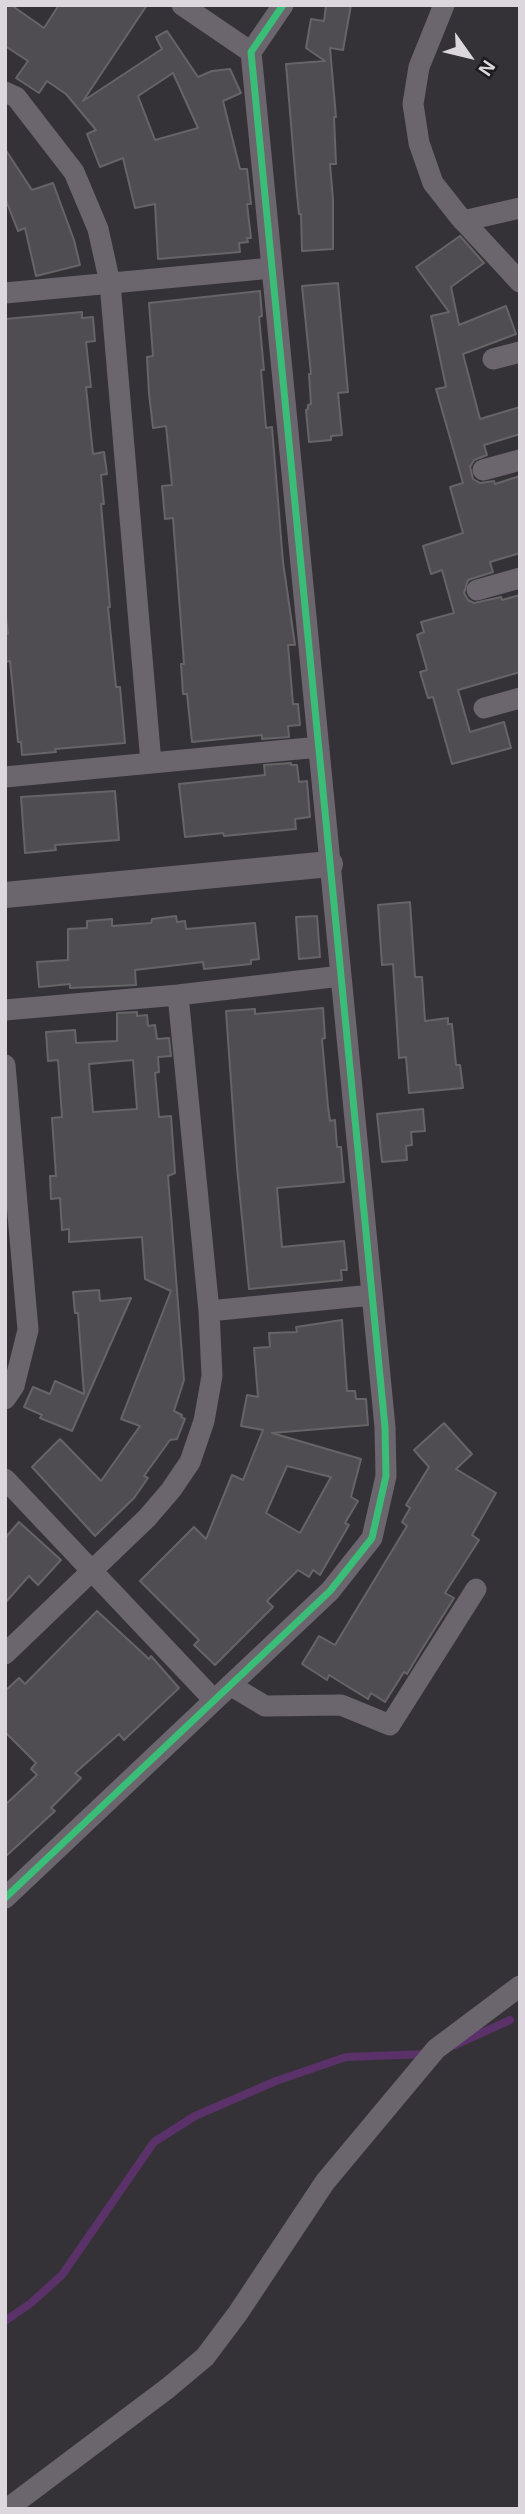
<!DOCTYPE html>
<style>
body{margin:0}
#map{position:relative;width:525px;height:2514px;overflow:hidden;background:#353237;font-family:Helvetica,sans-serif}
canvas{display:block}
.frame{position:absolute;inset:0;border:7px solid #dbd7dc;pointer-events:none}
.north{position:absolute;left:434px;top:21px;width:70px;height:70px;-webkit-text-stroke:5px #1c1a1d;paint-order:stroke;rotate:124deg;font-size:19px;font-weight:700;line-height:28px;text-align:center;color:#dbd7dc}
.north::after{content:'';display:block;margin:auto;width:24px;height:32px;background:#dbd7dc;clip-path:polygon(50% 0,100% 100%,50% 72%,0 100%)}
</style>
<div id="map">
<canvas width="525" height="2514"></canvas>
<div class="frame"></div>
<div class="north">N</div>
</div>
<script>
const ctx = document.querySelector('canvas').getContext('2d');
ctx.lineJoin = 'round';
function shape(rows) {
  const path = new Path2D();
  for (const r of rows) {
    path.moveTo(r[0], r[1]);
    for (let i = 2; i < r.length; i += 2) path.lineTo(r[i], r[i + 1]);
  }
  return path;
}
function stroke(path, color, width, dash) {
  ctx.strokeStyle = color;
  ctx.lineWidth = width;
  ctx.lineCap = dash ? 'butt' : 'round';
  ctx.setLineDash(dash || []);
  ctx.stroke(path);
}
function paint(path, color) {
  ctx.fillStyle = color;
  ctx.fill(path, 'evenodd');
}
stroke(shape([
 [455,2045,510,2020],
 [5,2321,31,2303,62,2275,154,2142,195,2116,276,2081,346,2057,427,2054]
]), '#5a3168', 8);
const building = shape([
 [5,5,11,5,44,28,59,5,147,5,83,101,162,49,156,37,167,31,198,77,212,71,230,69,241,93,223,101,240,169,247,169,251,204,247,204,251,238,247,238,248,242,239,243,240,252,158,259,155,204,135,208,123,158,100,167,87,134,96,130,66,94,47,81,39,93,16,78,28,61,5,46,5,5],
 [173,73,198,128,155,140,138,96,173,73],
 [326,5,351,5,343,50,330,48,336,117,334,117,336,164,330,164,333,200,333,249,302,251,301,214,299,214,296,184,286,64,325,61,306,48,311,19,324,21,326,5],
 [5,149,32,190,53,183,74,240,80,265,36,276,25,228,18,231,5,198,5,149],
 [460,236,484,263,451,287,459,325,506,306,516,334,463,354,480,419,520,407,520,434,484,445,487,455,474,460,470,467,473,479,480,483,494,481,495,484,520,476,520,553,490,562,493,572,468,580,464,593,468,600,474,603,501,597,502,600,520,595,520,672,458,690,470,732,504,722,511,748,452,764,433,697,428,698,420,672,427,670,417,635,424,632,421,622,454,613,442,570,431,574,423,546,463,533,450,487,463,483,436,389,446,387,431,316,449,312,416,267,460,236],
 [338,283,348,392,338,393,342,435,331,436,331,440,309,442,306,410,308,409,308,405,311,404,309,374,311,374,302,286,338,283],
 [260,291,262,316,259,317,264,370,261,370,266,428,272,427,283,562,295,645,288,645,293,704,298,704,300,725,288,726,289,737,262,739,262,735,192,742,187,694,183,694,181,664,184,664,173,518,165,519,162,486,172,485,166,426,153,428,149,394,147,357,153,356,149,303,260,291],
 [82,312,82,318,93,317,95,341,86,342,91,387,86,387,93,454,104,452,107,474,101,475,104,504,101,504,110,607,108,607,116,687,120,687,125,743,55,749,56,752,22,755,21,742,18,742,10,661,5,662,5,634,8,634,5,609,5,319,82,312],
 [291,763,291,765,297,765,299,782,307,781,310,817,295,819,296,829,224,836,223,833,185,837,179,784,265,775,264,765,291,763],
 [115,791,119,840,55,845,56,850,25,853,21,797,115,791],
 [410,902,415,977,422,977,425,1021,448,1018,448,1024,452,1024,456,1065,460,1065,463,1088,409,1093,406,1057,399,1058,393,964,382,965,378,905,410,902],
 [176,916,177,922,185,921,186,929,255,923,259,959,251,960,251,964,204,969,203,962,135,970,136,985,70,988,70,984,39,987,37,962,68,960,68,929,87,928,87,921,112,919,112,926,151,923,152,919,176,916],
 [317,916,320,957,299,959,296,917,317,916],
 [323,1008,325,1038,322,1039,328,1107,330,1121,335,1120,337,1147,341,1147,344,1182,277,1188,282,1247,344,1241,347,1270,341,1270,342,1280,249,1289,237,1167,226,1011,255,1009,255,1014,323,1008],
 [137,1012,137,1016,147,1015,148,1026,155,1025,157,1039,169,1038,171,1056,158,1057,159,1072,155,1073,159,1117,171,1116,175,1173,168,1176,184,1380,174,1411,182,1415,181,1417,185,1419,177,1439,170,1440,144,1476,148,1478,134,1498,95,1536,32,1467,60,1439,101,1481,140,1426,121,1419,171,1291,145,1279,142,1237,69,1242,69,1229,62,1230,60,1198,51,1199,50,1176,56,1176,52,1118,62,1117,58,1060,48,1061,46,1032,75,1030,76,1043,117,1041,117,1013,137,1012],
 [133,1060,137,1109,93,1112,89,1064,133,1060],
 [423,1109,425,1131,411,1132,412,1145,406,1146,407,1160,382,1162,377,1114,423,1109],
 [99,1290,100,1301,131,1298,72,1431,40,1418,42,1415,24,1407,33,1387,50,1394,55,1381,84,1394,78,1313,75,1313,73,1292,99,1290],
 [342,1320,347,1391,355,1391,356,1399,366,1399,368,1425,272,1433,361,1459,351,1497,358,1501,345,1523,349,1525,320,1575,313,1570,309,1577,298,1570,267,1601,273,1607,215,1665,194,1645,199,1640,140,1581,194,1527,206,1539,232,1475,243,1480,263,1430,241,1426,247,1395,258,1397,254,1348,270,1347,269,1333,297,1332,296,1327,342,1320],
 [287,1466,331,1477,300,1533,266,1513,287,1466],
 [444,1423,472,1454,456,1469,496,1493,472,1535,479,1540,445,1593,454,1598,422,1649,407,1674,404,1672,385,1702,371,1693,368,1699,329,1675,327,1680,302,1664,319,1636,335,1645,407,1526,402,1522,410,1508,406,1505,429,1467,414,1450,444,1423],
 [19,1522,61,1560,38,1585,29,1576,5,1603,5,1538,19,1522],
 [97,1611,149,1659,151,1656,179,1688,124,1740,119,1734,75,1773,81,1778,51,1808,55,1811,5,1857,5,1805,37,1775,31,1769,36,1763,5,1732,5,1691,19,1678,25,1684,97,1611]
]);
paint(building, '#4f4d51');
stroke(building, '#666467', 2);
stroke(shape([
 [182,5,251,52],
 [444,5,419,67,413,104,419,143,433,183,459,216,520,282],
 [5,92,16,97,74,172,98,229,110,283,151,763],
 [463,221,520,208],
 [5,293,272,268],
 [493,359,520,352],
 [483,470,520,460],
 [477,590,520,578],
 [484,708,520,698],
 [5,777,319,747],
 [5,1010,178,995,341,976],
 [5,1065,28,1330,14,1386,5,1399],
 [209,1311,372,1295],
 [5,1479,214,1700],
 [5,1654,147,1518,171,1490,190,1462,204,1421,212,1376,209,1311,178,995],
 [230,1685,265,1706,341,1705,390,1725,476,1589],
 [5,1898,330,1591,372,1538,386,1476,385,1427,251,52,283,5],
 [7,2509,168,2388,205,2357,238,2313,325,2182,436,2049,520,1986]
]), '#6b656e', 21);
stroke(shape([
 [5,895,330,864]
]), '#6b656e', 26);
stroke(shape([
 [5,1898,330,1591,372,1538,386,1476,385,1427,251,52,283,5]
]), '#3abd76', 7);
</script>
